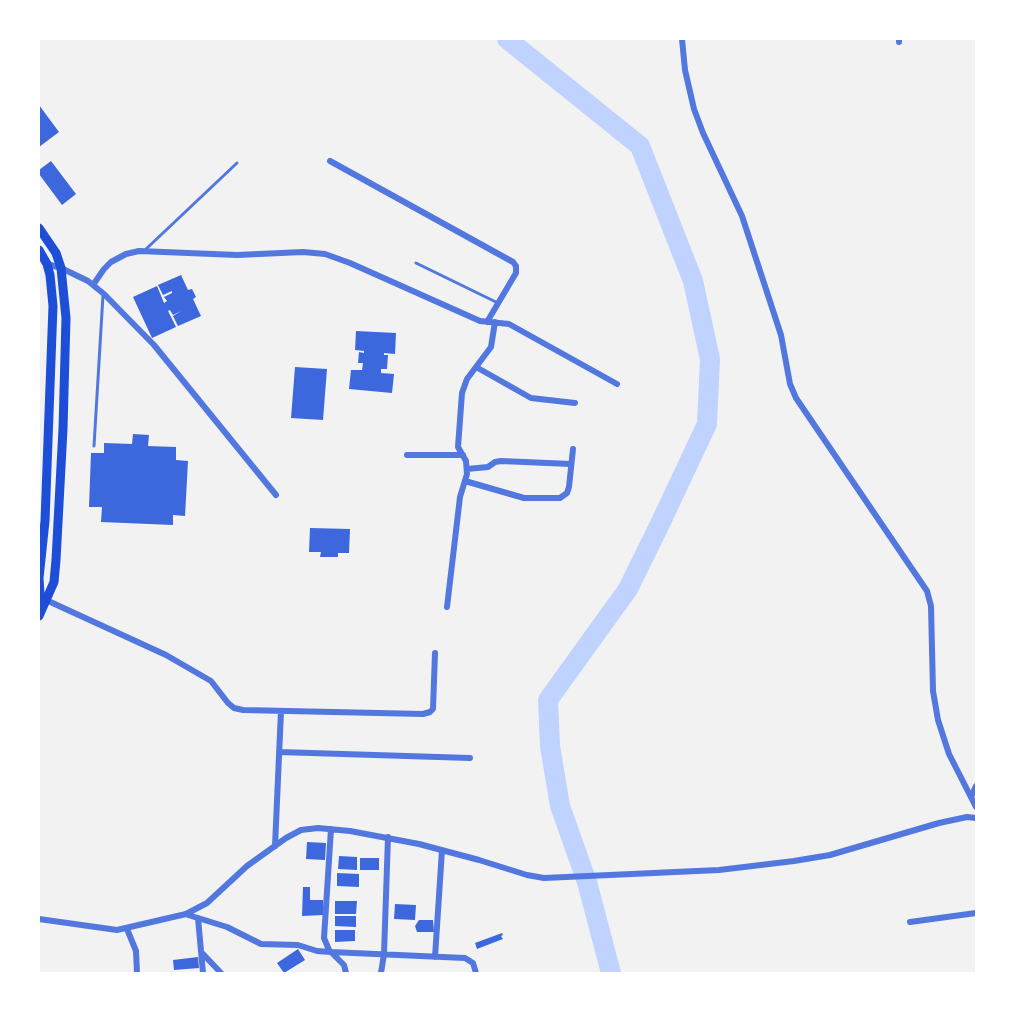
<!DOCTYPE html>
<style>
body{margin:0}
#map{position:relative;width:1015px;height:1012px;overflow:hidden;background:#f2f2f2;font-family:"Noto Serif",serif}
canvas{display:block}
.frame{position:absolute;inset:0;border:40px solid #fff;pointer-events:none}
</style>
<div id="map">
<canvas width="1015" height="1012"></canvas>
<div class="frame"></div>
</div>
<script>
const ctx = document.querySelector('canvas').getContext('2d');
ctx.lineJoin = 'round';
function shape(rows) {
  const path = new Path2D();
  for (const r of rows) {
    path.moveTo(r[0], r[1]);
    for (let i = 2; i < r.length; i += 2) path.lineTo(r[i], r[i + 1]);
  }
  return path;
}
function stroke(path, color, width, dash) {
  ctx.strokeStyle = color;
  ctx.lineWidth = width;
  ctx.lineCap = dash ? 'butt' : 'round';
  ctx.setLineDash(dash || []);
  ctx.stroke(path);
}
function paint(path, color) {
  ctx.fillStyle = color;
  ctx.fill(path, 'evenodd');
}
stroke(shape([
 [507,39,640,146,693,281,710,359,707,424,659,526,628,589,548,700,550,746,560,806,587,882,611,973]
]), '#bfd3fe', 20);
paint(shape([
 [39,105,59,132,39,147],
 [51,161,76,194,62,205,39,174,39,170],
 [181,275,188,290,192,289,196,297,193,299,201,316,178,326,173,316,181,311,173,315,170,310,168,311,176,327,152,338,133,297,157,286,164,303,167,301,164,297,172,293,172,291,163,295,158,285],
 [356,331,396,333,395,354,384,353,384,355,388,355,387,369,381,369,381,373,394,374,392,393,349,389,351,370,362,370,363,363,358,363,359,352,364,353,364,351,355,350],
 [295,367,327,369,323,420,291,418],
 [133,434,149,435,148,446,176,447,176,460,188,461,185,516,173,515,173,525,101,522,102,507,89,507,91,453,104,453,104,443,132,444],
 [310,528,350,529,349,553,338,553,338,557,320,557,321,552,309,552],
 [307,842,326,843,325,860,306,859],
 [339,856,357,857,357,870,338,869],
 [360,858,379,858,379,870,360,870],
 [337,873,359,874,359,887,337,886],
 [303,887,310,887,310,900,323,900,323,915,302,916],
 [335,901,357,901,356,914,335,914],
 [395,904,416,905,415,920,394,919],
 [335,916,356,916,356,927,335,926],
 [419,920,433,920,434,932,417,932,415,926],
 [335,930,355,930,355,941,335,942],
 [502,933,503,935,501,936,503,939,477,949,475,943],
 [298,949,305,960,284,973,277,963],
 [198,957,199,968,174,970,173,960]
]), '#3d67dc');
stroke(shape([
 [145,250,237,163],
 [416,263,498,303],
 [94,446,103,295]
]), '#5277de', 3);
stroke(shape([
 [682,39,685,70,694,109,703,133,742,216,781,335,790,384,796,398,927,591,931,606,933,691,938,720,949,754,976,807],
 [899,42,899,39],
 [330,161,513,262,516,266,516,273,487,322],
 [47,264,61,268,88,281,104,294,154,345,276,495],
 [93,285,104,269,111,262,126,254,139,251,237,255,303,252,325,254,350,263,480,321,509,324,617,384],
 [476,367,531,398,575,403],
 [407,455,463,455],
 [467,469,488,467,495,462,501,461,571,464],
 [465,481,524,498,560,498,567,493,569,487,573,449],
 [46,600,166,655,211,681,228,703,234,708,243,710,423,714,430,712,433,709,435,653],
 [447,607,460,497,467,474,466,461,458,447,462,393,467,379,491,347,495,322],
 [279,752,470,758],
 [971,797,976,786],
 [331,829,324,938,329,950,344,965,346,973],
 [275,846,281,711],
 [185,914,227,927,261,944,298,945,317,951,331,952,465,958,473,963,476,973],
 [198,918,203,973],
 [39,919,117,930,186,914,207,903,247,866,286,838,301,830,318,828,350,831,419,844,479,860,527,875,544,878,719,870,794,861,830,855,939,823,967,817,976,818],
 [910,922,976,913],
 [127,929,136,951,137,973],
 [203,954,221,973],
 [435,957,442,850],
 [381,973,384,954,388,837]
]), '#5277de', 6);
stroke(shape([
 [39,228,56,253,61,268,66,318,63,429,56,560,54,582,39,616],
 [39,250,47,264,50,275,53,306,45,521,39,578,41,611]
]), '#1d4ed8', 9);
</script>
